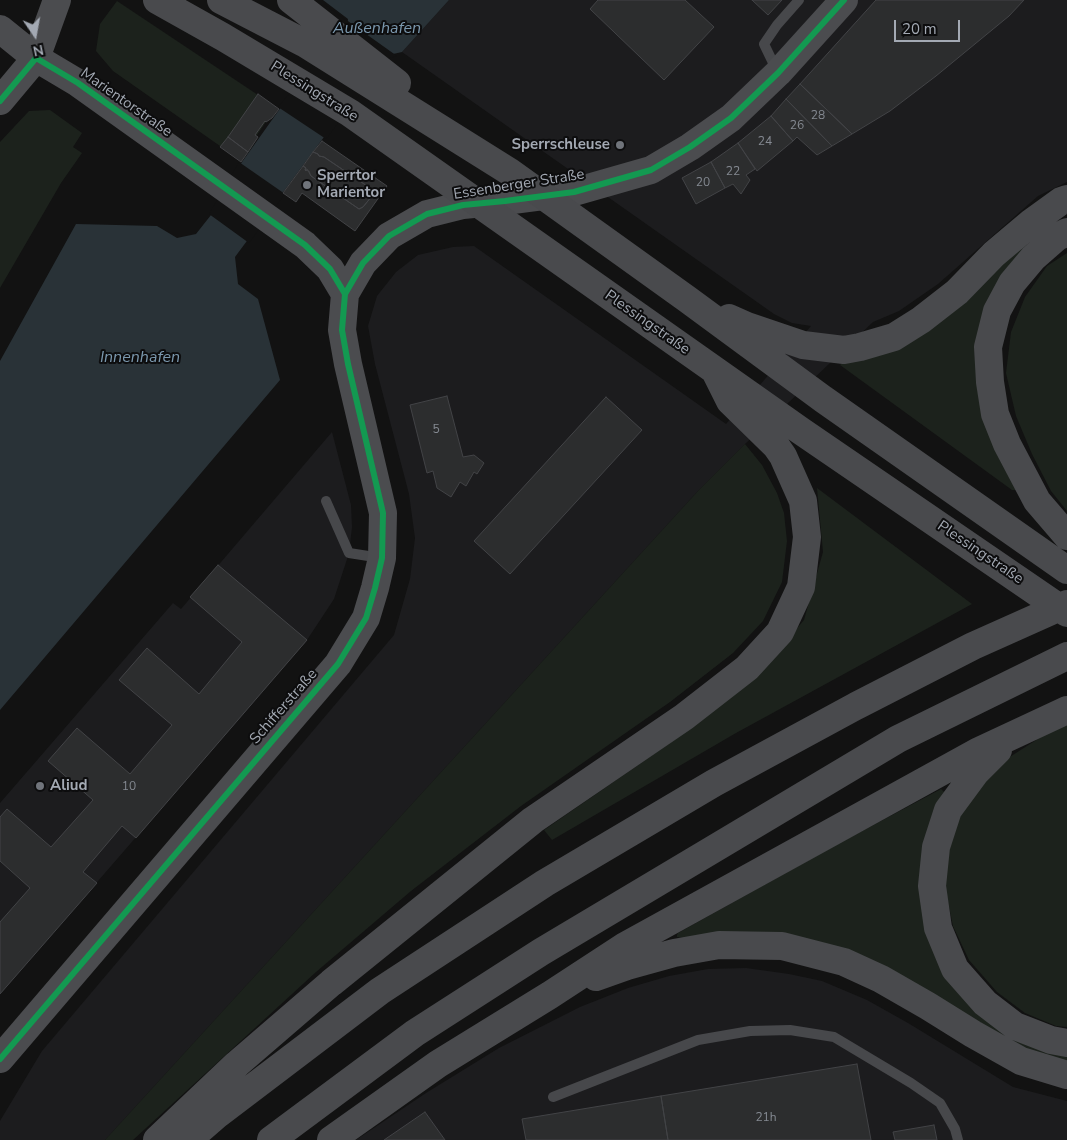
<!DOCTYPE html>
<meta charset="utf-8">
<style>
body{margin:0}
#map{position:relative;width:1067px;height:1140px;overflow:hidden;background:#121212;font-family:"Nunito Sans",sans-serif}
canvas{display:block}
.north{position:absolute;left:10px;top:10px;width:50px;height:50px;-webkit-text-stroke:4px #0d0d0e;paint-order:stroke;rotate:168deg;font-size:14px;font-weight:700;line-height:20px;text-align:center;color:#a3a9b3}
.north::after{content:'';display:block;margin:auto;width:18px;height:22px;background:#a3a9b3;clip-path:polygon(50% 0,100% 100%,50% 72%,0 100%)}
.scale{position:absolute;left:894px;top:20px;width:66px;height:22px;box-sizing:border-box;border:2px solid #a3a9b3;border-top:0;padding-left:6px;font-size:15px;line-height:18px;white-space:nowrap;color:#a3a9b3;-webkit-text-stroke:4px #0d0d0e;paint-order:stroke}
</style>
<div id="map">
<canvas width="1067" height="1140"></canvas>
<div class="north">N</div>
<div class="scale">20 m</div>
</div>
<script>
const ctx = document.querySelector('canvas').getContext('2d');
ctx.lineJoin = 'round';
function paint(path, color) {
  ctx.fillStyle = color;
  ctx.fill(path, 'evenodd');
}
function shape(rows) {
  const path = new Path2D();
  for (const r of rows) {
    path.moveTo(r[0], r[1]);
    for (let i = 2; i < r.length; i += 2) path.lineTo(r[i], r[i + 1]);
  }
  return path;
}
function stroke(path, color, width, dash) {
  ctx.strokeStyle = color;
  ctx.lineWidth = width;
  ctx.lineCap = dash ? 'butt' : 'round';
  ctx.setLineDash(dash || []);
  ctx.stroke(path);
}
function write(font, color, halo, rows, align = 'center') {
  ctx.font = font + ' "Nunito Sans",sans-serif';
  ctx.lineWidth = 4;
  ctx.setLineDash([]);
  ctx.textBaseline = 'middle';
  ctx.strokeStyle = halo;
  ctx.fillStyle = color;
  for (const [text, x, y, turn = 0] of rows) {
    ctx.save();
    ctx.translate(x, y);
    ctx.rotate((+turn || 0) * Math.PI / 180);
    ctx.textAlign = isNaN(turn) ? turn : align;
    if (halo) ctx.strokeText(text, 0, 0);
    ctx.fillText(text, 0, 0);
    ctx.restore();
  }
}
paint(shape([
 [449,0,1067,0,1067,182,1038,196,938,284,899,311,873,322,745,444,698,491,105,1140,0,1140,0,1121,42,1051,394,635,410,579,415,538,409,494,375,364,368,326,377,296,396,272,418,255,453,247,474,246,726,424,811,326,792,323,774,314,402,52],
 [332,432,351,505,352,527,349,553,334,599,307,640,0,994,0,803,173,603,181,609],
 [746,968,789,974,822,981,867,1000,908,1023,1013,1087,1067,1101,1067,1140,356,1140,426,1093,499,1048,580,1007,628,988,669,976,708,969]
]), '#1c1c1e');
paint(shape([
 [117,1,276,107,240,160,113,71,96,51,100,24],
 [50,110,82,133,73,147,82,153,61,183,0,288,0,142,29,111],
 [1025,242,1027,247,980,341,977,388,985,424,1020,490,1012,490,840,365,845,360],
 [1067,253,1067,511,1051,491,1032,454,1016,416,1006,373,1011,332,1025,297,1047,266],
 [745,444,762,465,777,493,784,513,787,541,782,582,763,621,733,653,670,702,521,806,411,891,316,972,133,1140,105,1140,698,491],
 [817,488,972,604,736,733,552,840,544,830,670,743,756,677,804,620,823,552],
 [1067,724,1067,1027,1056,1026,1025,1013,997,992,969,960,953,926,945,887,948,850,959,814,983,778,1005,760,1041,737],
 [941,789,945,793,940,807,947,972,1067,1052,1067,1061,1025,1049,884,967,677,937,677,935,678,933,834,846]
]), '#1c221c');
paint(shape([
 [323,0,449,0,402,52,384,56,235,257,238,284,258,299,280,380,0,710,0,361,76,224,157,226,177,238,196,234,211,215,242,162,279,110,347,29,348,19]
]), '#293237');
paint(shape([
 [324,4,397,56,386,59,326,139,278,107,345,28,345,20],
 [239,162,285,194,249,243,209,214]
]), '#121212');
const building = shape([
 [598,0,685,0,714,27,664,80,590,9,598,0],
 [752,0,782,0,768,15,752,0],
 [876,0,1024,0,1009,16,936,76,890,111,852,134,800,84,876,0],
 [800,84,852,134,832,146,786,99,800,84],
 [258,94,279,109,272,118,266,122,265,121,255,135,258,137,248,152,228,137,258,94],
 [786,99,832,146,817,155,797,137,793,141,771,116,786,99],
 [771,116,793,141,757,171,738,143,771,116],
 [228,137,248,152,241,162,220,147,228,137],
 [322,141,387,186,355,231,302,193,296,202,283,193,303,166,306,168,305,170,309,171,311,176,359,209,363,207,372,196,373,190,324,157,319,156,318,154,313,152,322,141],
 [738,143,755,169,746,175,750,180,741,194,733,184,725,188,711,162,738,143],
 [313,152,318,154,319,156,324,157,373,190,372,196,363,207,359,209,311,176,307,169,306,171,305,170,306,168,303,166,313,152],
 [711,162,725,188,696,204,682,178,711,162],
 [447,396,463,457,474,455,484,463,477,474,474,472,466,486,460,482,451,497,437,488,433,471,427,473,410,405,447,396],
 [606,397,642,430,510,574,474,541,606,397],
 [218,565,307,640,136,838,122,826,83,872,97,883,0,994,0,922,30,888,0,861,0,817,7,809,51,847,93,800,48,761,77,728,130,774,172,725,119,680,147,648,199,694,242,642,190,597,218,565],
 [857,1064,871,1140,668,1140,661,1096,857,1064],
 [661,1096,668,1140,526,1140,522,1119,661,1096],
 [425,1112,445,1140,384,1140,425,1112],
 [934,1125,937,1140,895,1140,893,1132,934,1125]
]);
paint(building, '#2c2d2e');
stroke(building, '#424346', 1);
stroke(shape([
 [777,71,764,44,777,25,799,0],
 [326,501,349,553,381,558],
 [553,1097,698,1040,750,1031,790,1030,834,1037,911,1083,940,1103,955,1129,958,1140]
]), '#47484b', 10);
stroke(shape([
 [0,29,36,58,78,83,305,245,330,269,345,294],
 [0,101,36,58,57,0],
 [0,1059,338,664,366,618,375,588,382,558,383,513,348,364,342,330,345,294,363,263,389,236,427,214,463,205,505,201,574,192,651,170,690,147,731,118,778,73,844,0]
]), '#4b4c4f', 28);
stroke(shape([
 [157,0,223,37,350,113,801,431,1067,613],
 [221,0,304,43,510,172,687,299,823,399,1067,570],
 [291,0,397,83],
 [1067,232,1057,237,1033,258,1012,283,997,311,988,347,990,382,995,414,1007,444,1037,501,1067,536],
 [729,318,747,326,803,345,844,350,860,347,894,337,921,320,957,292,994,254,1032,222,1061,201,1067,199],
 [998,750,976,772,948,810,936,847,932,886,938,928,955,969,985,1003,1015,1026,1051,1040,1067,1043],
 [596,977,627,966,674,953,719,945,782,946,844,962,881,979,928,1006,973,1034,1021,1061,1067,1075],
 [157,1140,237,1064,331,983,533,820,684,717,747,668,780,632,801,587,807,537,803,501,783,456,776,446,730,401,715,371],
 [188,1140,218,1114,380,991,545,883,714,783,856,706,973,646,1067,604],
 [271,1140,415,1033,541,952,898,739,1067,656],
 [331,1140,438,1064,550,995,625,946,977,752,1067,710]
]), '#494a4d', 28);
stroke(shape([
 [0,101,36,58,78,83,305,245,330,269,345,294],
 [0,1059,338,664,366,618,375,588,382,558,383,513,348,364,342,330,345,294,363,263,389,236,427,214,463,205,505,201,574,192,651,170,690,147,731,118,778,73,844,0]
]), '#139951', 6);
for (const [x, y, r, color] of [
 [620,145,5,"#70747b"],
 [307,185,5,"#70747b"],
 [40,786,5,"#70747b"]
]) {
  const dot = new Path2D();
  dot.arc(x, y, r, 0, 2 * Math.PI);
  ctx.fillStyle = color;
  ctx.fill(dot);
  stroke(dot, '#0d0d0e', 2);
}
write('12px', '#858a92', null, [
 ["28",818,116],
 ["26",797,126],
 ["24",765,142],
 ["22",733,172],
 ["20",703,183],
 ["5",436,430],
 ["10",129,787],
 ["21h",766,1118]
]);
write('15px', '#a3a9b3', '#0d0d0e', [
 ["Plessingstraße",314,92,32],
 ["Marientorstraße",126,103,35],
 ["Essenberger Straße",519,185,-9],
 ["Plessingstraße",647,323,35],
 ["Plessingstraße",980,553,34],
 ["Schifferstraße",284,707,-49]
]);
write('bold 15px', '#a3a9b3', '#0d0d0e', [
 ["Sperrschleuse",610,145,"right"],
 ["Sperrtor",317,176],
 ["Marientor",317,193],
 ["Aliud",50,786]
], 'left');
write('italic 16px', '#7b98ae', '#0d0d0e', [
 ["Außenhafen",377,29],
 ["Innenhafen",140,358]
]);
</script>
